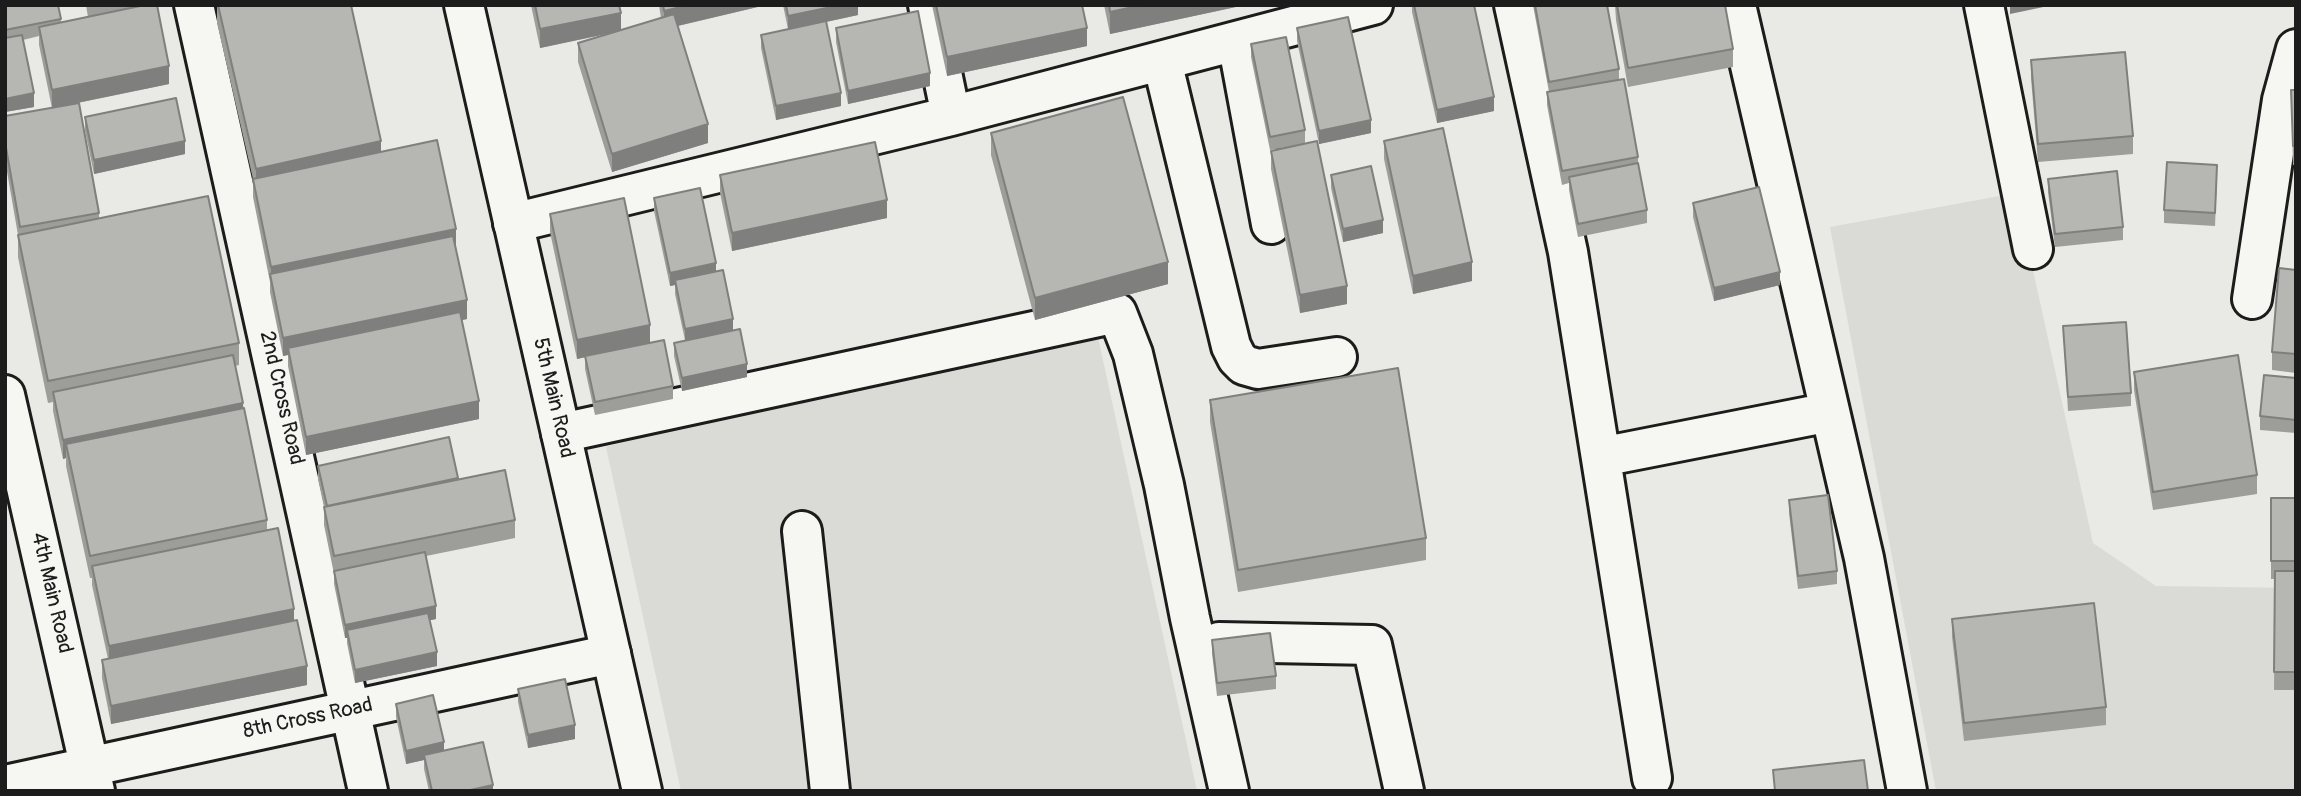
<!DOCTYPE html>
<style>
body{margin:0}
#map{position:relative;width:2301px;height:796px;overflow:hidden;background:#e9e9e5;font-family:Pangolin,sans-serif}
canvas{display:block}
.frame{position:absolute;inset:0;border:7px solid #1c1c1c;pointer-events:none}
</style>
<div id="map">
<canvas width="2301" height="796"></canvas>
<div class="frame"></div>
</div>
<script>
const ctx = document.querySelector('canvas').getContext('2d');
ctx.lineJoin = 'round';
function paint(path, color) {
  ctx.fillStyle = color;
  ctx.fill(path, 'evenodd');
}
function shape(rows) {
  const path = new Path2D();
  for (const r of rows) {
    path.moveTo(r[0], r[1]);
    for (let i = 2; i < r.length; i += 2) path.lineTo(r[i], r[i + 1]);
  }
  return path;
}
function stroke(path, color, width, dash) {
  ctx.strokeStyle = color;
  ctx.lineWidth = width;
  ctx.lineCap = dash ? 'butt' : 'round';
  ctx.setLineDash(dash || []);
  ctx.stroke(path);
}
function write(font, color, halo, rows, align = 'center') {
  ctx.font = font + ' Pangolin,sans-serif';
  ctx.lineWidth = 5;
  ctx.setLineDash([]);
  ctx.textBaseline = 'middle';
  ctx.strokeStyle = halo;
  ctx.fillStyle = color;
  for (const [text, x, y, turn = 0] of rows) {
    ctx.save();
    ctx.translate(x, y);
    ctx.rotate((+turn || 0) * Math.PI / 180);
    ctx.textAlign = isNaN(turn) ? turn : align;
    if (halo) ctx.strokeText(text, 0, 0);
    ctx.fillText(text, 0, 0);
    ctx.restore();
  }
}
paint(shape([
 [2016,193,2093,543,2156,586,2296,588,2296,791,1936,791,1830,227],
 [1092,310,1197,791,681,791,606,447]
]), '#dadad6');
const minor = shape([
 [194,5,368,791],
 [928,5,951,116],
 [1514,5,1568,252,1652,778],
 [1736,5,1864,558,1907,791],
 [1984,5,2033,249],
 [1237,41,1271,224],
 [1162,61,1231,346,1237,358,1244,365,1258,369,1337,357],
 [513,223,951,116,1373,5],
 [2252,299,2282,100,2296,49],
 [5,395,95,791],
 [561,433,1117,313,1133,354,1164,485,1190,618,1229,791],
 [1601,457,1830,412],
 [802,531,830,791],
 [1219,642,1372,645,1404,791],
 [5,785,611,654]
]);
const major = shape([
 [464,5,642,791]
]);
stroke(minor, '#1c1c1c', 44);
stroke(major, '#1c1c1c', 44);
stroke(minor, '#f6f6f2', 38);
stroke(major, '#f6f6f2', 38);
paint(shape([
 [5,5,61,19,61,23,88,17,86,5,157,5,169,84,63,106,99,213,99,218,239,343,239,365,235,366,267,520,267,531,294,621,307,685,111,724,102,678,102,660,108,659,92,585,92,578,90,578,66,466,66,458,63,459,53,411,53,402,48,403,18,257,18,235,5,160,5,116,52,108,39,45,39,36,23,40,34,107,5,112],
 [217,5,351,5,381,152,456,247,467,319,462,320,479,419,306,455,288,366,288,355,283,356,270,292,270,282,253,197,253,179,217,23],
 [531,5,619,5,621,30,661,18,659,5,766,5,678,26,708,143,612,172,578,62,578,43,613,32,540,48],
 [783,5,858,5,858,15,826,22,841,106,776,120,761,48,761,35,788,29],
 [932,5,1082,5,1087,46,947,76],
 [1104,5,1245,5,1110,34],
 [1412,5,1474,5,1494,111,1437,123,1412,12],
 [1533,5,1607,5,1619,69,1619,80,1638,157,1638,167,1647,210,1647,223,1578,237,1569,190,1569,183,1562,185,1547,105,1547,92,1549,92],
 [1615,5,1725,5,1733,49,1733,67,1628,87,1616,20],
 [836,28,930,86,848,104,836,42],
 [1297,28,1371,133,1319,144,1297,41],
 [1251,44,1305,130,1305,144,1270,150,1251,57],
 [2031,60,2133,136,2133,154,2038,162,2031,78],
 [2291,90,2296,90,2296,165,2293,165],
 [85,117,185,154,94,174,85,131],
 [991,133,1168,284,1035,320,991,155],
 [1384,141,1472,281,1413,294,1384,159],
 [1271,151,1347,304,1300,313,1271,169],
 [720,175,887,218,732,251,720,193],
 [1331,175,1383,233,1343,242,1331,188],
 [2217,178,2215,226,2164,223,2164,210],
 [2048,179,2123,227,2123,240,2055,247,2048,192],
 [654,198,716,272,747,377,682,391,674,356,674,343,685,340,675,294,675,285,670,286,654,211],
 [1693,203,1780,285,1714,301,1693,217],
 [550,214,650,342,673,386,673,399,595,415,585,369,585,357,577,359,550,232],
 [2296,270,2296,373,2272,370,2272,352],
 [2063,326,2131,393,2131,406,2068,411],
 [2134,372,2257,475,2257,494,2153,510,2134,390],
 [2296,378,2296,433,2260,430,2260,416],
 [1210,400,1426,538,1426,560,1238,592,1210,422],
 [318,466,458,479,515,520,515,538,426,556,436,619,430,620,437,666,355,683,347,643,347,638,345,638,334,584,334,574,324,525,324,507,318,479],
 [2271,498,2296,498,2296,690,2274,690,2275,579,2271,579],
 [1789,500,1837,571,1837,584,1798,589,1789,513],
 [1952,619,2106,707,2106,725,1964,741,1952,637],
 [1212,640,1276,676,1276,689,1217,696,1212,653],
 [518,689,575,739,528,748,518,702],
 [396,704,444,751,493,791,429,791,424,769,424,760,406,764,396,717]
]), '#9d9d9a');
paint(shape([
 [689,5,766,5,664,29,664,11],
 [841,5,858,5,858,15,788,30,788,16],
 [1142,5,1245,5,1110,34,1110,12],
 [2010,5,2053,5,2010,14],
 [621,13,621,31,540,48,540,29],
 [1087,28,1087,46,947,76,947,57],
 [169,66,169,84,52,108,52,90],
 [930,73,930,86,848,104,848,91],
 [34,93,34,107,5,112,5,99],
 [841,93,841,106,776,120,776,106],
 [1494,97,1494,111,1437,123,1437,110],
 [1371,120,1371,133,1319,144,1319,131],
 [708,124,708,143,612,172,612,154],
 [185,141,185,154,94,174,94,160],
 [381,141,381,163,256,191,256,169],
 [887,200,887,218,732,251,732,233],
 [1383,220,1383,233,1343,242,1343,229],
 [456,229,456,247,271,277,271,267],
 [1168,262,1168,284,1035,320,1035,298],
 [1472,262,1472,281,1413,294,1413,276],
 [716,263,716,276,675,280,675,285,670,286,670,273],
 [1780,272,1780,285,1714,301,1714,288],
 [1347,286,1347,304,1300,313,1300,295],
 [467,300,467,319,289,355,288,348,288,355,283,356,283,338],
 [733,319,733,332,685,342,685,329],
 [650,325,650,343,577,359,577,340],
 [747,364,747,377,682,391,682,378],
 [479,401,479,419,306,455,306,437],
 [243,403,243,422,66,444,66,458,63,459,63,440],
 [436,606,436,619,348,637,347,630,347,638,345,638,345,625],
 [294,609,294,627,109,665,109,646],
 [437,652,437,666,355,683,355,670],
 [307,666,307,685,111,724,111,706],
 [575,725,575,739,528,748,528,735],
 [444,742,444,755,424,755,424,760,406,764,406,751],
 [493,785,493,791,466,791]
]), '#7f7f7d');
const building = shape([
 [5,5,58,5,61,19,5,30,5,5],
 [145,5,157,5,169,66,52,90,39,27,145,5],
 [218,5,351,5,381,141,256,169,218,5],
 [535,5,619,5,621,13,540,29,535,5],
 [663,5,689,5,664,11,663,5],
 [786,5,841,5,788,16,786,5],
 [936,5,1082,5,1087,28,947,57,936,5],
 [1109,5,1142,5,1110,12,1109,5],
 [1414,5,1474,5,1494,97,1437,110,1414,5],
 [1535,5,1607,5,1619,69,1549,82,1535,5],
 [1617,5,1725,5,1733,49,1628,68,1617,5],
 [918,11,930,73,848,91,836,28,918,11],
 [674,14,708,124,612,154,578,43,674,14],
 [1348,17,1371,120,1319,131,1297,28,1348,17],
 [826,21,841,93,776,106,761,35,826,21],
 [22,35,34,93,5,99,5,38,22,35],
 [1286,37,1305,130,1270,137,1251,44,1286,37],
 [2125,52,2133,136,2038,144,2031,60,2125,52],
 [1624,79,1638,157,1562,171,1547,92,1624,79],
 [2291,90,2296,90,2296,146,2293,146,2291,90],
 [1123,97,1168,262,1035,298,991,133,1123,97],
 [176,98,185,141,94,160,85,117,176,98],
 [79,103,99,213,20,227,5,142,5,116,79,103],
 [1443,128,1472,262,1413,276,1384,141,1443,128],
 [437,140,456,229,271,267,253,179,437,140],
 [1317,141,1347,286,1300,295,1271,151,1317,141],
 [875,142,887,200,732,233,720,175,875,142],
 [2167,162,2217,165,2215,213,2164,210,2167,162],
 [1638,163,1647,210,1578,224,1569,177,1638,163],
 [1371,166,1383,220,1343,229,1331,175,1371,166],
 [2117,171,2123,227,2055,234,2048,179,2117,171],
 [1759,187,1780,272,1714,288,1693,203,1759,187],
 [700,188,716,263,670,273,654,198,700,188],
 [208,196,239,343,48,381,18,235,208,196],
 [624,198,650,325,577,340,550,214,624,198],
 [453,236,467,300,283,338,270,274,453,236],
 [2279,268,2296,270,2296,354,2272,352,2279,268],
 [723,270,733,319,685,329,675,280,723,270],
 [460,312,479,401,306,437,288,348,460,312],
 [2126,322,2131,393,2068,397,2063,326,2126,322],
 [740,329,747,364,682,378,674,343,740,329],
 [664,340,673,386,595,402,585,356,664,340],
 [233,355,243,403,63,440,53,392,233,355],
 [2238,355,2257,475,2153,492,2134,372,2238,355],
 [1398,368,1426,538,1238,570,1210,400,1398,368],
 [2264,375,2296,378,2296,420,2260,416,2264,375],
 [244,408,267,520,90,556,66,444,244,408],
 [449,437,458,478,327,506,318,466,449,437],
 [505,470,515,520,334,556,324,507,505,470],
 [1828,495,1837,571,1798,576,1789,500,1828,495],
 [2271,498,2296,498,2296,561,2271,561,2271,498],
 [278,528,294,609,109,646,92,566,278,528],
 [425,552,436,606,345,625,334,571,425,552],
 [2275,571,2296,571,2296,672,2274,672,2275,571],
 [2094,603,2106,707,1964,723,1952,619,2094,603],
 [428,613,437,652,355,670,347,630,428,613],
 [297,620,307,666,111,706,102,660,297,620],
 [1270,633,1276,676,1217,683,1212,640,1270,633],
 [565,679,575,725,528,735,518,689,565,679],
 [433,695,444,742,406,751,396,704,433,695],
 [483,742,493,785,466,791,432,791,424,755,483,742],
 [1864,760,1868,791,1775,791,1773,770,1864,760]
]);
paint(building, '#b6b6b3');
stroke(building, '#7f7f7d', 2);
write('21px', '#1c1c1c', '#f6f6f2', [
 ["2nd Cross Road",281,398,77],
 ["5th Main Road",553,398,77],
 ["4th Main Road",51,593,77],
 ["8th Cross Road",308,719,-12]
]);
</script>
